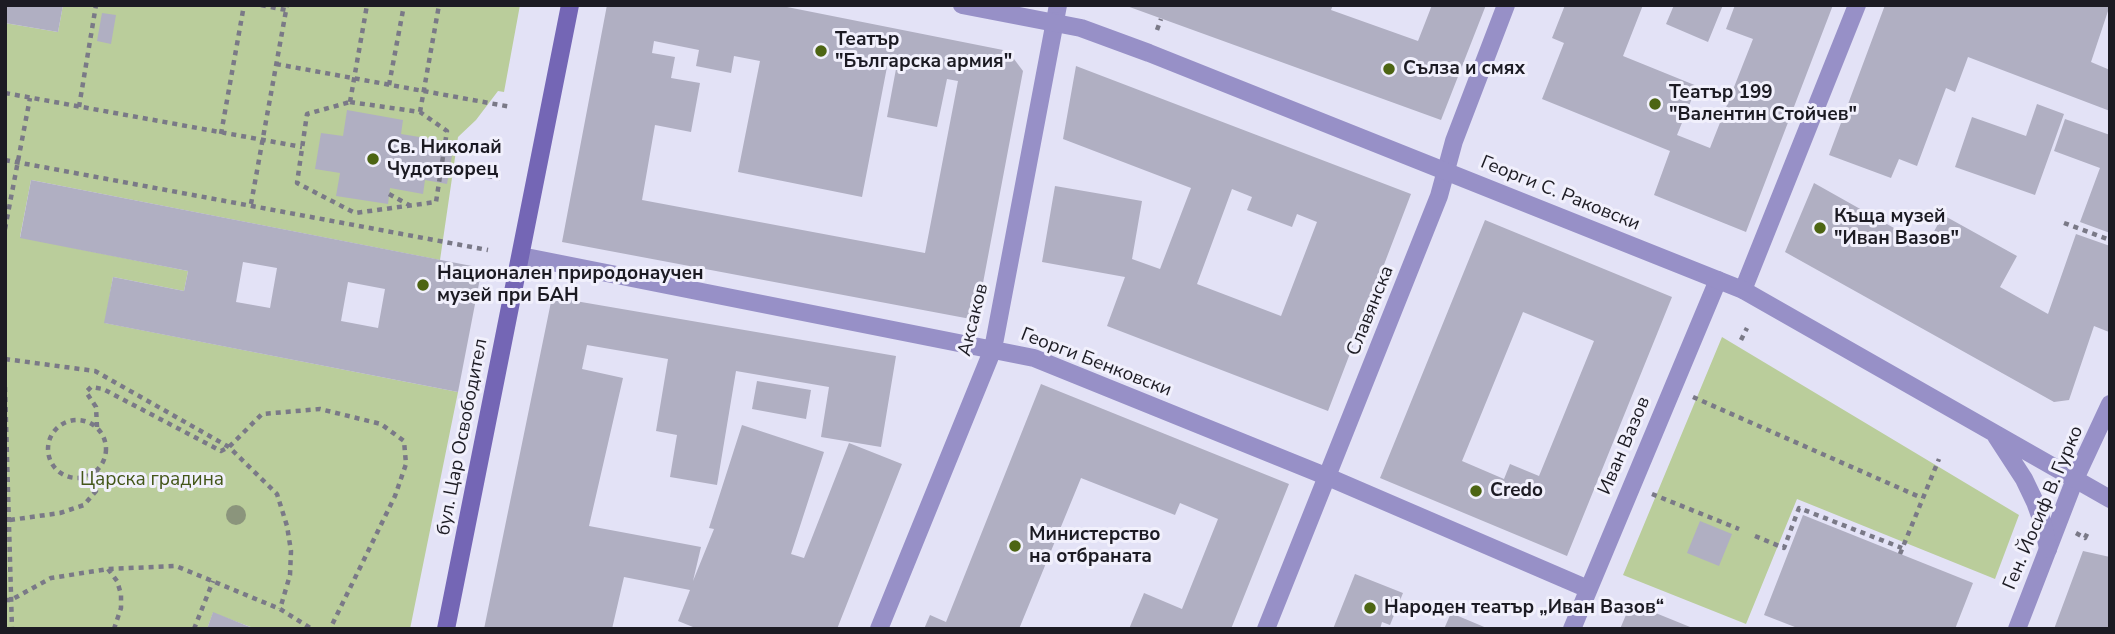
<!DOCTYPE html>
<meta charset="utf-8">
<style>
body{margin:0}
#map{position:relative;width:2115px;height:634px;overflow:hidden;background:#e3e2f6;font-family:"Nunito Sans",sans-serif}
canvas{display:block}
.frame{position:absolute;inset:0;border:7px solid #1c1b23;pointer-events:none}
</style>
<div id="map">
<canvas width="2115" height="634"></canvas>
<div class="frame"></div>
</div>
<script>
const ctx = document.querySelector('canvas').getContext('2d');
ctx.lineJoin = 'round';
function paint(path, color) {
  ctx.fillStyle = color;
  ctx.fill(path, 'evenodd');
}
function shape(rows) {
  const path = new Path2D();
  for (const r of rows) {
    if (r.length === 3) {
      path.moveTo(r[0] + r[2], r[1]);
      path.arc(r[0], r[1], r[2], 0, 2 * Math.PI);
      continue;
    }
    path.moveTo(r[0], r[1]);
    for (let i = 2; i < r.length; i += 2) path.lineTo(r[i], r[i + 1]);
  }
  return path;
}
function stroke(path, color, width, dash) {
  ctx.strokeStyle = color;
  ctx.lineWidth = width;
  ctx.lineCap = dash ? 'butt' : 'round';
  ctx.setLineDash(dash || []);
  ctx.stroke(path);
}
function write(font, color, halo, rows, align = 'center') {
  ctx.font = font + ' "Nunito Sans",sans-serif';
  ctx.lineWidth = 6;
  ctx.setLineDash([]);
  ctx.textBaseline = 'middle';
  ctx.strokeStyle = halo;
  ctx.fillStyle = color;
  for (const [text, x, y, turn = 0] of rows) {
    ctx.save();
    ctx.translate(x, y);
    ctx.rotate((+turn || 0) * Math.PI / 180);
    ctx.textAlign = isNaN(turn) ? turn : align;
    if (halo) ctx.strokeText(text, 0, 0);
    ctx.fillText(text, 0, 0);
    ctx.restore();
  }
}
paint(shape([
 [63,5,520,5,504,92,498,91,476,120,458,137,440,260,31,180,20,237,188,271,184,291,113,277,105,323,458,392,410,629,256,629,213,613,207,629,5,629,5,23,58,32],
 [1722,337,2019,515,1995,579,1797,499,1746,624,1623,575]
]), '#bacd9b');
paint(shape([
 [5,5,63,5,58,32,5,23],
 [607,5,777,5,1008,51,1023,71,976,320,562,242],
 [654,41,699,50,696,66,731,73,734,56,760,61,738,172,862,197,887,67,896,69,887,117,937,127,947,79,958,81,925,253,642,200,655,125,691,132,700,83,671,78,675,57,652,53],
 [1124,5,1333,5,1331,10,1418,41,1432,5,1486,5,1441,120],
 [1565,5,1643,5,1623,56,1697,86,1677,135,1710,148,1753,39,1726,29,1735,5,1833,5,1746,232,1654,195,1670,151,1542,99,1564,43,1552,38],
 [1674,5,1723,5,1708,42,1666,24],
 [1885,5,2110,5,2091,62,2110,70,2110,111,1968,57,1955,92,1946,88,1917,166,1899,159,1891,178,1829,155],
 [102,13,116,15,111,44,97,41],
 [1076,66,1411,194,1328,411,1107,326,1125,277,1042,262,1055,186,1142,201,1132,259,1160,269,1191,188,1063,139],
 [1232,189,1252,197,1247,210,1292,227,1297,214,1317,222,1281,316,1197,284],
 [2037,104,2064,114,2035,195,1955,167,1972,117,2026,136],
 [347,110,403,120,401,134,432,139,430,153,452,156,447,184,425,180,423,194,390,188,388,204,336,196,340,173,315,169,321,133,343,136],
 [2065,119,2110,135,2110,233,2080,222,2100,168,2054,151],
 [31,180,482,268,458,392,104,323,113,277,184,291,188,271,20,238],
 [243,262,277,268,270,308,236,302],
 [348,282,385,289,378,328,341,321],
 [1814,183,1926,246,1943,215,2017,256,2000,287,2048,314,2076,234,2110,246,2110,330,2109,332,2094,326,2069,400,2054,402,1785,252],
 [1485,220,1672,297,1567,556,1380,478],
 [1523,312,1594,341,1539,476,1510,464,1504,479,1462,461],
 [552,297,896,356,881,447,821,437,829,387,736,371,717,485,670,477,677,435,656,431,668,359,587,345,582,369,623,378,589,526,701,547,693,581,714,529,709,528,742,425,824,452,791,554,804,558,849,443,902,464,837,629,698,629,678,621,690,590,624,577,612,629,484,629],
 [757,381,811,390,806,419,752,409],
 [1041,384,1289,484,1231,629,1129,629,1144,593,1182,609,1218,519,1180,503,1175,515,1081,478,1019,629,924,629,930,615,946,622],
 [1803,515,1973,583,1955,629,1800,629,1764,615],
 [1700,521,1732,534,1719,566,1687,553],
 [2083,551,2110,557,2110,629,2054,629],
 [1355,574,1403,593,1390,625,1382,622,1380,629,1333,629],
 [1631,603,1695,629,1620,629],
 [213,612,255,629,207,629],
 [1451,613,1489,629,1444,629]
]), '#b0afc2');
stroke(shape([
 [261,5,286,10],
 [1157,30,1161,19],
 [276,64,511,107],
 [389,85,404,5],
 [5,93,302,147],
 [350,102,420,112,447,131,436,202,355,213,297,183,307,114,350,102],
 [350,102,367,5],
 [79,107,96,5],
 [420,112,439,5],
 [221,134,244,5],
 [5,160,488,250],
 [428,166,500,178],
 [389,194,409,205],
 [251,204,287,5],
 [2064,223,2110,240],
 [5,229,30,98],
 [1741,340,1747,328],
 [5,359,95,371,229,447,277,494,287,526,291,551,290,575,280,609],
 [5,387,12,629],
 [1693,397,1922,498],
 [77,449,29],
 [97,427,96,407,86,392,91,387,103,389,221,451,229,447,262,414,320,409,381,424,404,441,406,464,395,496,330,629],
 [1652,494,1739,529],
 [10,520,60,513,84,505,96,491,97,471],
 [2076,533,2085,538,2088,532],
 [1755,536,1784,548,1799,508,1902,548],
 [1900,554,1939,459],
 [108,569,117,581,121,594,121,608,114,629],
 [5,600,11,600,51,578,108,569,176,566,280,609,312,629],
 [194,629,213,581]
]), '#7a7987', 4.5, [5, 5]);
stroke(shape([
 [1055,21,1058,5]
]), '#9790c7', 18);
stroke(shape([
 [521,256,1034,358,1328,477,1588,589],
 [1743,290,1857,5],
 [879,629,993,349,1055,21],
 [1266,629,1439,196,1454,141,1506,5],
 [1572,629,1718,280],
 [2017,629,2075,479,2110,404]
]), '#9790c7', 18);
stroke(shape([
 [962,5,1081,28,1149,53,1743,290,2110,499],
 [1996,436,2024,479,2035,502,2043,524,2048,549]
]), '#9790c7', 18);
stroke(shape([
 [446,629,570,5]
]), '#7466b5', 18);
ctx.fillStyle = '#8b957c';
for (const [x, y] of [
 [236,515]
]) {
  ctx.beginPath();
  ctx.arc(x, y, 10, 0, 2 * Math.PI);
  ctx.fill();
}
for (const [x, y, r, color] of [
 [821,51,7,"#4d6513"],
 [1389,69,7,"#4d6513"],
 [1655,104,7,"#4d6513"],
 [373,159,7,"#4d6513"],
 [1820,228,7,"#4d6513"],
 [423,285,7,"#4d6513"],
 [1476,491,7,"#4d6513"],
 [1015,546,7,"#4d6513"],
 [1370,608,7,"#4d6513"]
]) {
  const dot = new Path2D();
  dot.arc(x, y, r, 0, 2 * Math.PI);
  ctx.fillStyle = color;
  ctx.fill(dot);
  stroke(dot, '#f1f0fc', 2.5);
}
write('bold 19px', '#1c1b23', '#f1f0fc', [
 ["Театър",835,40],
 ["\"Българска армия\"",835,62],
 ["Сълза и смях",1403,69],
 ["Театър 199",1669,93],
 ["\"Валентин Стойчев\"",1669,115],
 ["Св. Николай",387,148],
 ["Чудотворец",387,170],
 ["Къща музей",1834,217],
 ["\"Иван Вазов\"",1834,239],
 ["Национален природонаучен",437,274],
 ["музей при БАН",437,296],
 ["Credo",1490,491],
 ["Министерство",1029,535],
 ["на отбраната",1029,557],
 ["Народен театър „Иван Вазов“",1384,608]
], 'left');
write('19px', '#1c1b23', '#f1f0fc', [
 ["Георги С. Раковски",1560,194,22],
 ["Славянска",1371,311,-68],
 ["Аксаков",974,320,-76],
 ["Георги Бенковски",1096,363,21],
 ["бул. Цар Освободител",463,437,-79],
 ["Иван Вазов",1625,446,-67],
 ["Ген. Йосиф В. Гурко",2044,508,-67]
]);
write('19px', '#435619', '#f1f0fc', [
 ["Царска градина",152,480]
]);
</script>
